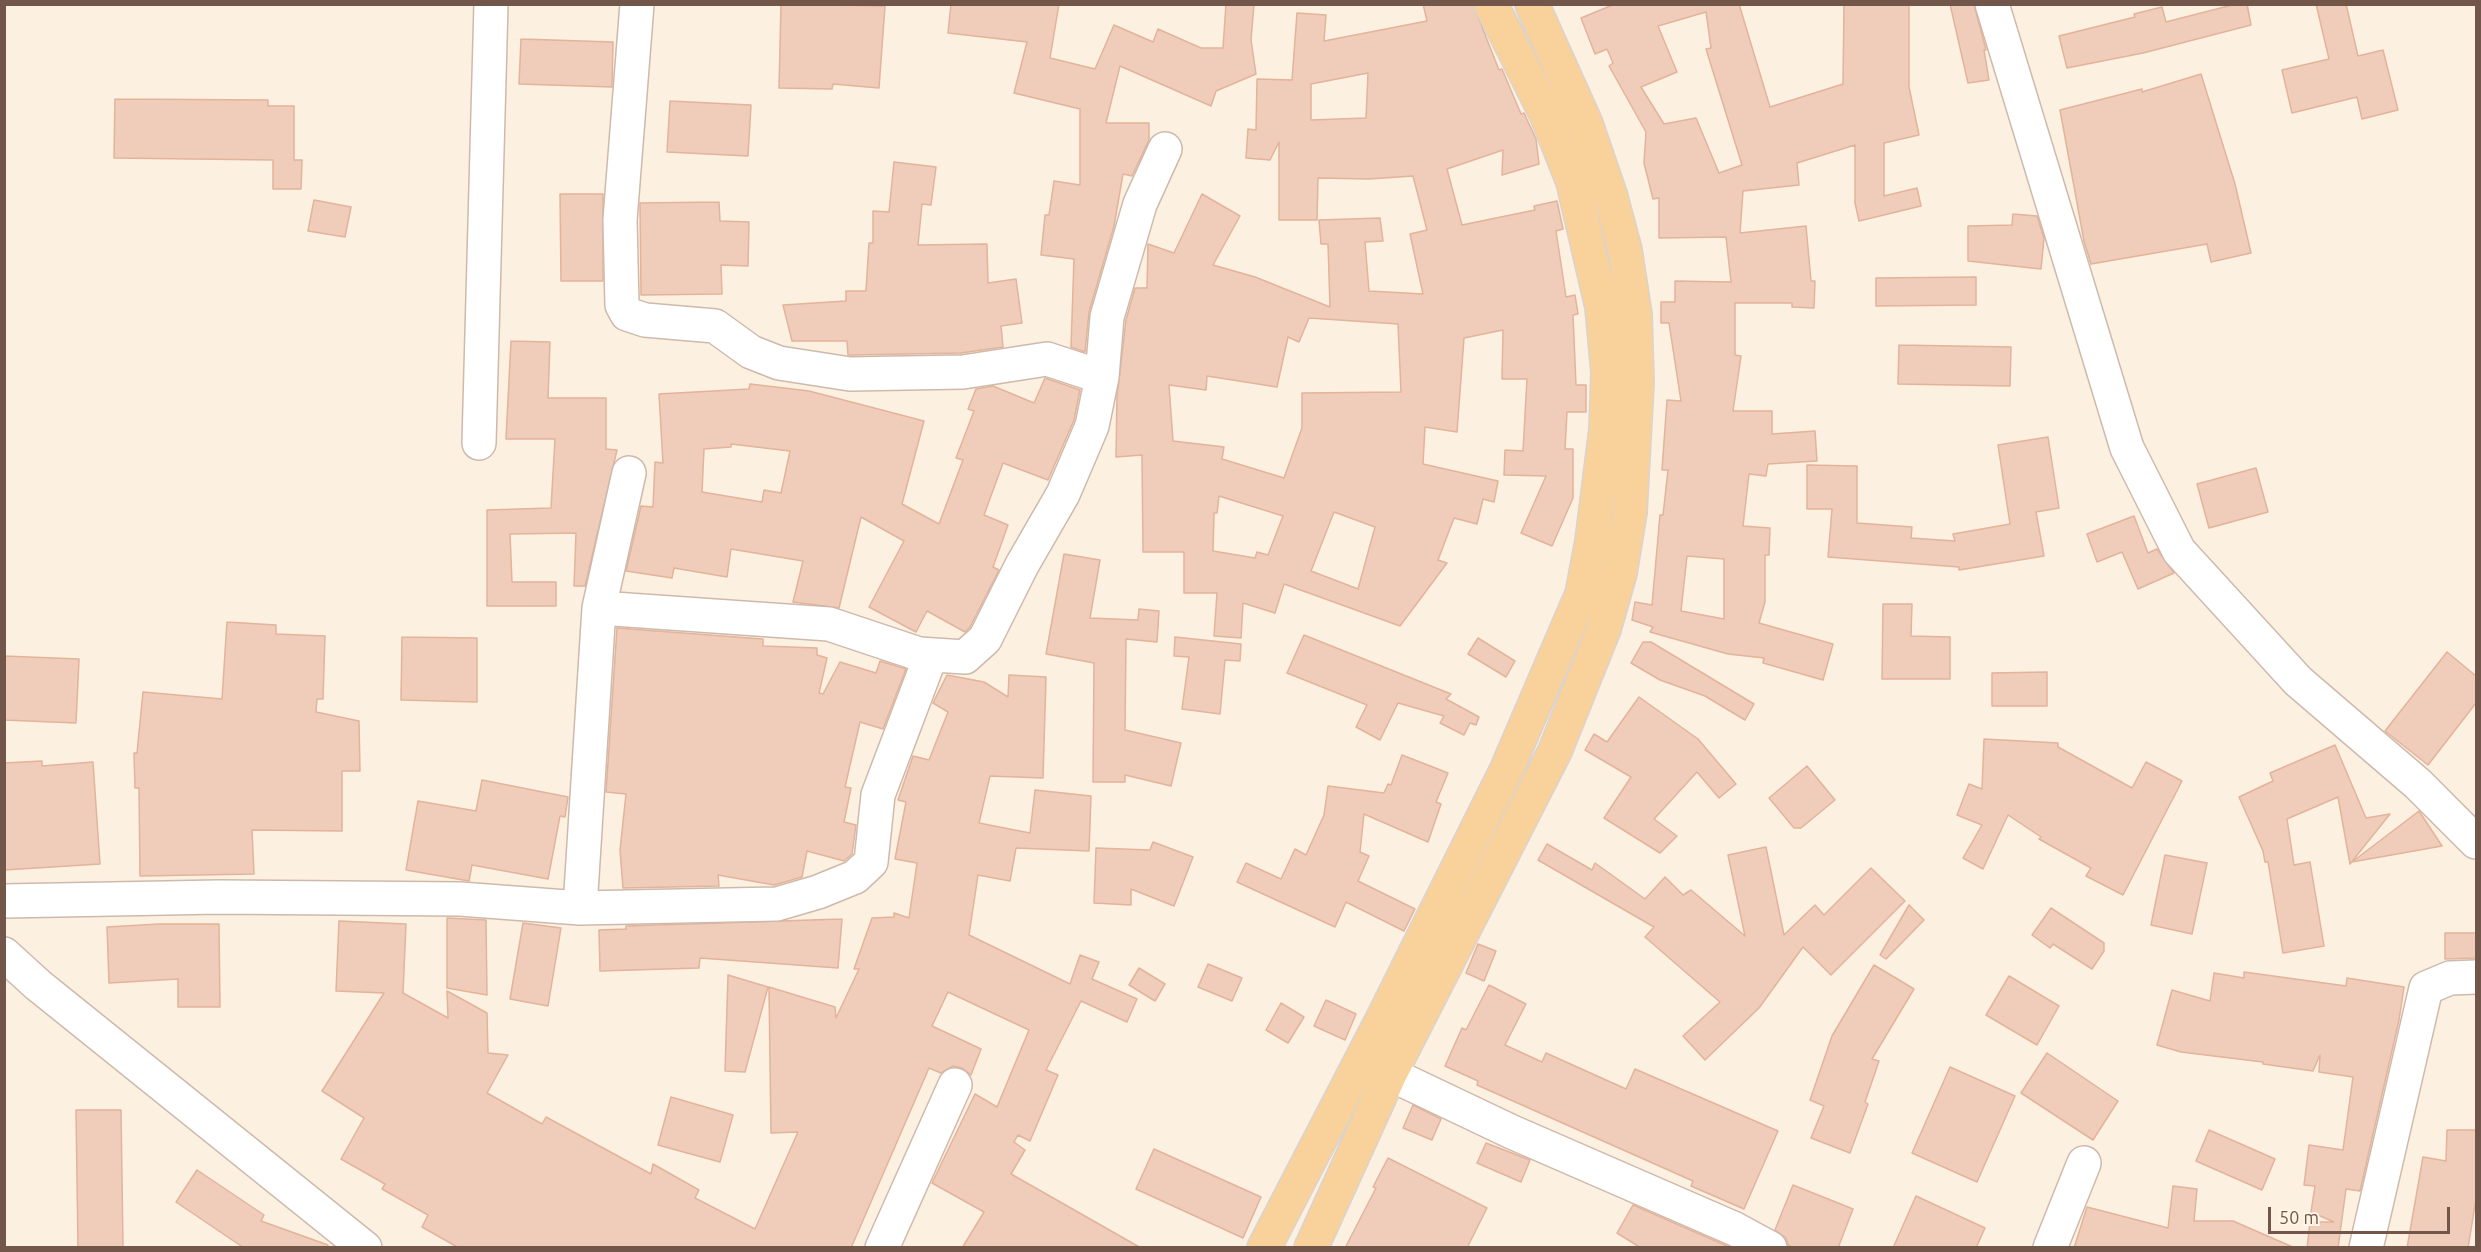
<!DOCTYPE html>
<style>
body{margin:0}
#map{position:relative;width:2481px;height:1252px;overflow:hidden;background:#fcf0e1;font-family:Ubuntu,sans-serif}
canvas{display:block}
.frame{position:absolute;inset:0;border:6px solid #725649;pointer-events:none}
.scale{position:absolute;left:2268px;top:1207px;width:182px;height:27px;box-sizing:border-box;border:3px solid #725649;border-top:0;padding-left:8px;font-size:18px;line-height:21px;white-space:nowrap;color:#725649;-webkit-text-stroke:4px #fff5e7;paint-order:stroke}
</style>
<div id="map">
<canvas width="2481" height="1252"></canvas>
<div class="frame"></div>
<div class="scale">50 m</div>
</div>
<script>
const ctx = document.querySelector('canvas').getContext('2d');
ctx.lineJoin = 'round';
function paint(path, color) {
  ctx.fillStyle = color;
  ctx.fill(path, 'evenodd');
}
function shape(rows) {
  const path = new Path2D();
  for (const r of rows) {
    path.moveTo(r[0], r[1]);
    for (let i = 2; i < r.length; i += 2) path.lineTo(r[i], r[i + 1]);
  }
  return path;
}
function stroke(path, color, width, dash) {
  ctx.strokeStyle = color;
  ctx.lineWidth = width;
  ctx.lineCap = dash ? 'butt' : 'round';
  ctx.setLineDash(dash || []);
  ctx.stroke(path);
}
const building = shape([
 [781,4,885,6,879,88,833,84,832,89,779,88,781,4],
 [951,4,1059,4,1050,58,1095,69,1114,25,1153,42,1158,29,1201,48,1223,48,1226,4,1254,4,1251,40,1256,74,1216,91,1211,106,1120,66,1106,123,1149,123,1149,140,1132,176,1123,174,1114,226,1089,312,1085,352,1071,347,1074,259,1041,255,1045,215,1049,215,1054,181,1080,185,1080,109,1014,93,1027,42,948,33,951,4],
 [1423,4,1473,4,1499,70,1502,69,1521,114,1524,113,1536,139,1539,164,1502,175,1503,150,1447,169,1462,225,1535,210,1534,206,1557,201,1563,229,1556,231,1566,297,1575,295,1578,314,1573,315,1576,385,1586,385,1586,412,1567,412,1565,449,1573,449,1573,498,1552,546,1521,533,1546,476,1504,475,1505,450,1523,451,1527,379,1502,379,1503,330,1464,338,1457,432,1425,427,1423,464,1498,481,1494,502,1483,499,1477,524,1454,518,1438,560,1447,563,1400,626,1284,584,1275,613,1243,603,1241,638,1214,636,1217,593,1184,593,1184,552,1143,552,1142,455,1116,457,1117,397,1126,320,1135,288,1147,288,1148,244,1174,253,1202,194,1240,216,1213,265,1255,277,1330,307,1328,244,1321,244,1319,220,1380,218,1383,241,1365,242,1369,291,1423,294,1410,234,1427,230,1413,176,1369,179,1318,178,1317,220,1279,220,1279,142,1270,160,1246,158,1248,129,1256,130,1257,79,1292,80,1297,13,1326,15,1324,41,1427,21,1423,4],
 [1368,73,1366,118,1311,120,1311,84,1368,73],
 [1309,318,1398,324,1401,392,1302,393,1302,428,1284,478,1222,459,1224,447,1173,441,1169,385,1206,390,1207,376,1277,387,1288,337,1299,342,1309,318],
 [1219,496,1283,516,1268,555,1257,552,1255,558,1213,551,1214,513,1217,513,1219,496],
 [1334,512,1375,527,1358,589,1311,571,1334,512],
 [1615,4,1739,4,1770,107,1843,84,1844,4,1909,4,1909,87,1919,135,1884,143,1884,196,1917,188,1921,206,1859,221,1855,203,1855,145,1797,163,1799,185,1743,191,1740,233,1806,226,1811,281,1815,281,1814,308,1792,307,1792,303,1735,303,1735,355,1741,356,1733,411,1772,411,1772,434,1815,431,1817,461,1768,464,1766,476,1749,474,1743,526,1770,528,1769,555,1765,555,1765,602,1759,623,1833,644,1823,680,1763,663,1764,658,1728,654,1650,632,1653,627,1632,620,1635,602,1652,605,1660,515,1663,515,1668,470,1662,470,1667,400,1681,401,1669,323,1661,323,1661,302,1675,302,1675,281,1731,282,1726,237,1659,238,1659,198,1653,199,1644,163,1646,132,1609,66,1613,63,1607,49,1595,54,1581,18,1615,4],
 [1706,12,1711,48,1706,49,1742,165,1719,173,1696,118,1664,124,1641,87,1677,72,1658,26,1706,12],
 [1687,556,1724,559,1724,619,1681,611,1687,556],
 [1950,4,1974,4,1986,50,1984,50,1989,80,1968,83,1950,4],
 [2236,4,2247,4,2251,25,2143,53,2067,68,2059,36,2135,17,2134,14,2162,7,2166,22,2236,4],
 [2316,4,2346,4,2358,56,2383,50,2398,110,2362,119,2357,97,2292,113,2282,70,2329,59,2316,4],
 [521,39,613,42,612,87,519,84,521,39],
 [2201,74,2235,184,2251,253,2211,262,2207,244,2091,264,2084,241,2060,110,2142,89,2142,92,2201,74],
 [115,99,268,100,268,106,294,106,294,160,302,160,301,189,273,189,273,160,114,158,115,99],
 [670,101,751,105,748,156,667,152,670,101],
 [894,162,936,167,931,205,922,204,918,245,987,244,988,283,1016,279,1022,323,1001,326,1003,347,961,353,851,355,848,355,847,341,792,341,783,305,846,301,846,291,866,291,869,243,873,243,873,211,889,212,894,162],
 [560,194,603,194,603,281,561,281,560,194],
 [314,200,351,207,345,237,308,231,314,200],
 [719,202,720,221,749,222,748,266,721,265,722,294,641,295,640,203,719,202],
 [2013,214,2037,216,2044,238,2041,269,1968,261,1968,226,2012,225,2013,214],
 [1976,277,1976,305,1876,306,1876,278,1976,277],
 [511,341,550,342,548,398,606,398,606,449,617,450,585,586,574,586,576,533,510,534,512,582,556,582,556,606,487,606,487,510,551,508,555,439,506,439,511,341],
 [1899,345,2011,347,2010,386,1898,384,1899,345],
 [1045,378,1080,390,1074,420,1048,480,1003,463,984,515,1008,525,993,567,999,570,970,627,965,632,927,611,916,632,869,607,904,541,861,517,839,608,793,602,803,561,731,549,727,577,674,568,672,578,626,571,641,506,653,507,655,462,663,463,659,394,749,389,750,384,809,391,924,421,902,504,939,524,963,460,956,458,974,411,968,409,976,389,993,386,1034,403,1045,378],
 [731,444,790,451,781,493,764,490,762,502,702,492,704,449,731,447,731,444],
 [2048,437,2059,508,2036,512,2044,556,1959,570,1959,567,1828,557,1832,509,1807,509,1807,465,1857,466,1857,523,1912,527,1911,538,1955,541,1953,534,2010,524,1998,445,2048,437],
 [2256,468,2268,512,2209,528,2197,484,2256,468],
 [2134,516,2148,553,2157,549,2174,573,2138,589,2122,552,2097,562,2087,534,2134,516],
 [1064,554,1100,560,1090,618,1138,620,1139,609,1159,611,1157,642,1126,639,1125,730,1181,743,1171,786,1125,775,1125,782,1093,782,1094,663,1046,654,1064,554],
 [1883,604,1912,604,1911,636,1950,637,1950,679,1882,679,1883,604],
 [227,622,276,625,276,634,325,636,323,699,317,699,316,712,359,721,360,771,342,771,342,831,252,830,254,874,140,876,139,788,135,788,134,753,137,753,143,692,222,699,227,622],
 [617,628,763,639,763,646,817,648,817,655,827,658,819,693,823,694,840,662,876,673,880,661,906,669,883,729,860,722,845,787,851,788,844,822,856,825,852,854,844,861,807,851,802,877,774,885,718,875,719,886,623,888,620,850,626,794,606,792,617,628],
 [1304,635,1451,694,1446,699,1479,717,1476,725,1470,723,1464,735,1440,723,1444,716,1398,703,1380,740,1356,727,1367,705,1287,673,1304,635],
 [402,637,477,638,477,702,401,700,402,637],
 [1175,637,1241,644,1240,661,1225,660,1220,714,1182,709,1189,657,1174,656,1175,637],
 [1478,638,1515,661,1506,677,1468,654,1478,638],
 [1643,642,1651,642,1754,704,1745,720,1705,696,1660,680,1631,663,1643,642],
 [2447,652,2476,676,2476,703,2428,765,2385,731,2447,652],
 [4,656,79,659,76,723,4,720,4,656],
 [2047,672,2047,706,1992,706,1992,673,2047,672],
 [947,675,984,682,1008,697,1009,675,1046,677,1043,778,990,776,979,823,1030,833,1035,790,1091,796,1089,851,1016,848,1010,881,978,875,969,935,1070,984,1080,955,1099,962,1092,979,1137,999,1127,1022,1081,1001,1046,1070,1058,1075,1030,1141,1018,1135,1014,1142,1025,1150,1011,1174,1141,1248,962,1248,984,1212,932,1183,975,1094,997,1107,1029,1030,948,992,932,1026,981,1049,971,1075,962,1068,953,1066,941,1073,929,1068,851,1248,459,1248,422,1227,428,1215,382,1189,385,1184,341,1159,364,1118,322,1091,384,993,336,991,339,921,406,924,403,993,448,1018,447,991,487,1013,488,1053,508,1055,487,1093,542,1124,546,1117,651,1174,653,1164,699,1190,695,1198,755,1229,798,1132,771,1133,769,987,835,1007,836,1018,859,969,854,969,872,918,894,917,894,913,909,918,917,863,895,859,906,802,898,800,913,756,929,760,948,712,933,703,947,675],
 [1639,697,1698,739,1736,784,1719,798,1697,772,1654,819,1677,836,1660,853,1604,818,1631,777,1585,750,1594,734,1607,742,1639,697],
 [1984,739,2058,743,2058,747,2132,788,2146,762,2182,781,2123,895,2086,876,2091,868,2039,839,2041,837,2008,815,1983,869,1963,858,1982,825,1957,815,1969,784,1982,789,1984,739],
 [2335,745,2366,818,2390,814,2350,864,2338,797,2287,819,2294,865,2310,862,2324,946,2283,953,2268,862,2265,862,2263,851,2239,797,2273,781,2270,773,2335,745],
 [1402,755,1448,773,1436,802,1441,804,1428,842,1364,814,1360,852,1369,856,1358,881,1415,909,1404,931,1346,902,1335,927,1237,882,1246,863,1281,879,1295,849,1306,855,1324,815,1328,786,1384,793,1388,784,1391,785,1402,755],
 [42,761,42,766,93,762,100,864,4,870,4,763,42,761],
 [1807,766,1835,800,1801,828,1794,828,1769,798,1807,766],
 [482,780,568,797,565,817,560,816,548,879,472,865,469,881,406,870,418,801,476,811,482,780],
 [2419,811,2442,846,2352,862,2419,811],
 [1153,842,1193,857,1174,906,1131,889,1131,905,1094,903,1096,848,1150,850,1153,842],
 [1547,844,1592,870,1595,863,1645,899,1665,877,1683,895,1691,890,1745,936,1728,855,1766,847,1784,935,1815,905,1824,915,1871,868,1905,901,1831,975,1803,947,1759,1008,1705,1060,1683,1036,1720,1002,1645,937,1654,927,1538,860,1547,844],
 [2165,855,2207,863,2192,934,2151,925,2165,855],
 [1909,905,1924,920,1886,959,1880,955,1909,905],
 [2051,908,2104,943,2104,951,2092,969,2053,944,2050,948,2032,935,2051,908],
 [447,918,486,920,487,995,447,988,447,918],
 [842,919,838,968,700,958,699,968,600,971,599,930,626,929,626,926,842,919],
 [523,923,561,928,548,1006,510,999,523,923],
 [159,924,219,924,220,1007,178,1007,178,979,109,983,107,927,159,924],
 [2445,933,2476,933,2476,958,2445,959,2445,933],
 [1478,944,1496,951,1484,981,1466,973,1478,944],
 [1208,964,1242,978,1232,1001,1198,987,1208,964],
 [1874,965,1914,989,1872,1059,1879,1061,1865,1102,1868,1104,1850,1153,1811,1138,1824,1106,1810,1100,1832,1036,1874,965],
 [1139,968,1165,984,1155,1001,1129,985,1139,968],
 [2244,972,2346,986,2347,978,2404,987,2399,1020,2360,1191,2346,1189,2338,1248,2307,1248,2310,1222,2334,1222,2311,1212,2315,1186,2304,1185,2309,1145,2343,1150,2353,1077,2319,1072,2320,1055,2313,1071,2263,1064,2263,1062,2181,1052,2157,1045,2172,990,2210,1001,2214,973,2244,978,2244,972],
 [728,975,768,987,745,1072,725,1071,728,975],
 [2009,976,2059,1006,2037,1045,1986,1015,2009,976],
 [1489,985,1526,1004,1505,1045,1542,1062,1546,1053,1626,1089,1635,1069,1778,1131,1744,1209,1691,1186,1693,1181,1477,1085,1478,1081,1445,1066,1462,1028,1466,1030,1489,985],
 [1326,1000,1356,1014,1345,1040,1314,1026,1326,1000],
 [1281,1003,1304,1017,1288,1043,1266,1030,1281,1003],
 [2047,1053,2118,1101,2093,1140,2021,1093,2047,1053],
 [1950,1067,2015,1096,1977,1182,1912,1153,1950,1067],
 [671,1097,733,1115,720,1162,658,1145,671,1097],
 [1413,1105,1441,1119,1432,1140,1403,1128,1413,1105],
 [76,1110,121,1110,123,1248,78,1248,76,1110],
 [2209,1130,2275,1159,2262,1190,2196,1161,2209,1130],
 [2447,1130,2476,1130,2476,1199,2468,1248,2407,1248,2423,1157,2446,1161,2447,1130],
 [1486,1143,1530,1160,1521,1182,1477,1163,1486,1143],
 [1154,1149,1261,1197,1243,1238,1136,1189,1154,1149],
 [1388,1158,1487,1208,1467,1248,1345,1248,1376,1188,1373,1187,1388,1158],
 [197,1170,264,1215,261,1221,328,1245,327,1248,244,1248,176,1202,197,1170],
 [1793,1185,1853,1209,1838,1248,1794,1248,1788,1245,1786,1238,1775,1230,1793,1185],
 [2173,1186,2197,1189,2194,1221,2233,1221,2295,1248,2074,1248,2087,1207,2168,1228,2173,1186],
 [1916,1196,1985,1228,1976,1248,1893,1248,1916,1196],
 [1633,1205,1727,1246,1730,1248,1641,1248,1617,1233,1633,1205]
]);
paint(building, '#f0cdba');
stroke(building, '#e3b39a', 1.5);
const minor = shape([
 [637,4,620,220,622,305,627,314,645,320,715,326,751,352,779,363,850,374,963,372,1047,359,1102,377],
 [1992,4,2127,448,2179,551,2298,681,2418,784,2476,842],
 [479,443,491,4],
 [599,608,829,624,919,654,965,657,985,639,1022,565,1063,494,1092,426,1102,377,1107,317,1140,204,1165,149],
 [4,901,219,897,460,899,580,908,777,904,818,892,855,877,871,862,878,795,931,655],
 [580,908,599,608,629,473],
 [4,954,38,985,365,1248],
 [1390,1074,1512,1132,1735,1229,1770,1248],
 [882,1248,955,1085],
 [2050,1248,2084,1163],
 [2366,1248,2426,988,2450,978,2476,977]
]);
const major = shape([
 [1264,1248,1382,1020,1506,771,1582,594,1592,541,1606,429,1608,372,1602,307,1573,182,1547,116,1491,4],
 [1311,1248,1390,1074,1555,751,1604,629,1620,573,1630,512,1637,382,1635,315,1625,250,1610,194,1586,124,1532,4]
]);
stroke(minor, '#cebaac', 36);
stroke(major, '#dad3d0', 36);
stroke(minor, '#fff', 33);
stroke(major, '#f9d29b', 33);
</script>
